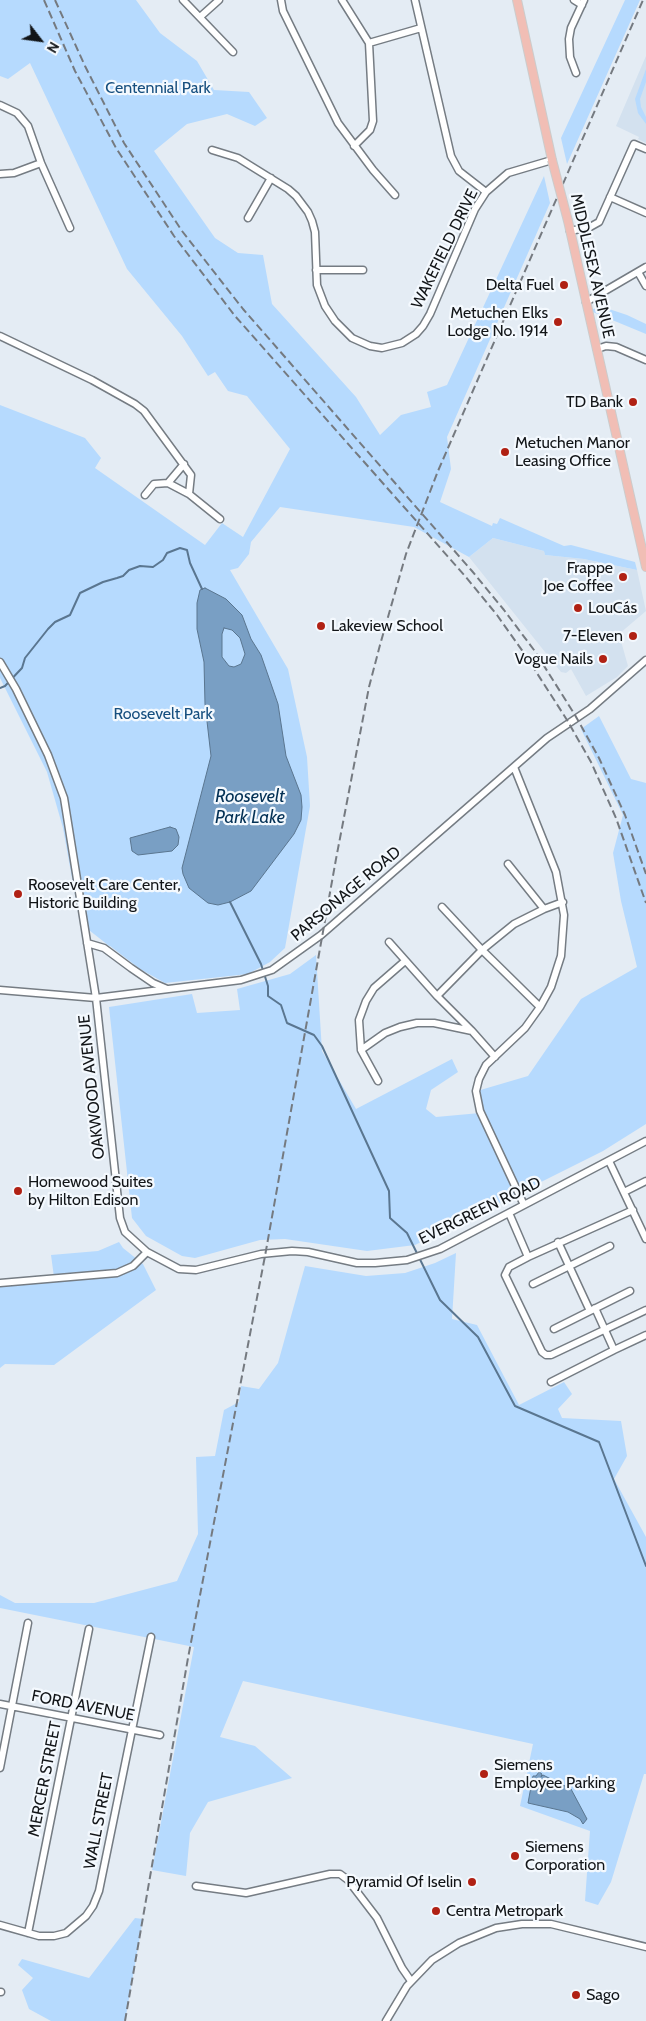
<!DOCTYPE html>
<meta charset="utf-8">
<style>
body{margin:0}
#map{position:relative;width:646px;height:2021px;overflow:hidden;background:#e4ecf4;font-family:Cabin,sans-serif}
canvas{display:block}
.north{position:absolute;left:15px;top:15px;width:50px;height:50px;-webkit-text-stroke:4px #f4f9fe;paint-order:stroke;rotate:120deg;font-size:14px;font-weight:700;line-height:20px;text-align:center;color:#121518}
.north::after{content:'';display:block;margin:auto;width:18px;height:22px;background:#121518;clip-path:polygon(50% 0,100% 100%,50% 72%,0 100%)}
</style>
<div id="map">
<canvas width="646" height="2021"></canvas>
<div class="north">N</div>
</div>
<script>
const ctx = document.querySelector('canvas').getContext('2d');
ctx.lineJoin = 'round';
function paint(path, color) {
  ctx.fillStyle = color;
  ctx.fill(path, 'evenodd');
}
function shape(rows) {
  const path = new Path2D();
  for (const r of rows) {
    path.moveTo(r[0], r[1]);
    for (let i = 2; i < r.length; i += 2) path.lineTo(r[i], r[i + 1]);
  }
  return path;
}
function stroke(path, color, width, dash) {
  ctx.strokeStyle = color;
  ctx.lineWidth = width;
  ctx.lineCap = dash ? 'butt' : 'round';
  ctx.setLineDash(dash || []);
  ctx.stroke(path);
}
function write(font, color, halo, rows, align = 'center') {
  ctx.font = font + ' Cabin,sans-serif';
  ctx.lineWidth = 4.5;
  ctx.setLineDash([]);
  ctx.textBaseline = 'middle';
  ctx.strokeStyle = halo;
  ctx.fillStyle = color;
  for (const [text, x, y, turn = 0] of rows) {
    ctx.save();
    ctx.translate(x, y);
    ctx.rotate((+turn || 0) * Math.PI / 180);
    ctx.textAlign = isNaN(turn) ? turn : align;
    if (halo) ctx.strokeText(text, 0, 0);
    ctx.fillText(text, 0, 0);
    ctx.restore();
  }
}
paint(shape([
 [646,56,646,143,638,139,639,137,616,126],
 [493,538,544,551,545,555,584,559,637,570,646,611,619,634,628,666,617,677,586,696,571,669,566,673,561,672,469,557]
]), '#d3e1ef');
paint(shape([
 [0,0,136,0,160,33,197,61,214,90,249,92,267,118,255,126,227,114,187,124,154,151,215,238,238,253,263,255,272,304,356,397,380,435,401,415,431,407,427,392,447,385,544,176,550,203,447,437,451,469,440,502,492,526,493,523,497,524,500,518,564,546,571,545,635,562,637,570,584,559,545,555,544,551,493,538,469,557,414,527,280,507,251,542,249,554,238,568,230,570,288,669,307,757,310,806,285,948,270,962,248,974,165,983,140,969,110,946,98,943,108,945,80,923,63,828,47,772,0,678,0,405,85,438,101,458,95,468,205,545,222,523,243,537,290,449,247,396,228,391,215,372,208,376,182,336,127,269,30,63,8,79,0,76],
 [625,0,640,0,567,164,561,138],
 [646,69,646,82,640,99,641,107,646,117,646,124,638,113,635,99],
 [603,307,627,315,646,324,646,334,588,310],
 [599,716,631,779,646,783,646,1124,603,1151,415,1245,367,1251,285,1239,260,1240,195,1258,182,1256,146,1236,132,1218,109,1007,192,994,197,1013,240,1010,237,989,290,974,316,955,322,1051,356,1109,452,1059,458,1072,431,1090,426,1109,436,1117,480,1113,477,1091,528,1076,581,999,637,967,621,901,613,853,623,815,581,729],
 [119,1242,123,1248,143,1264,156,1290,54,1365,5,1364,0,1368,0,1283,54,1277,51,1255,98,1251],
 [456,1253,452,1319,477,1325,519,1405,564,1382,572,1394,558,1409,562,1418,621,1421,627,1456,614,1479,646,1537,646,1774,644,1774,611,1882,598,1905,585,1901,590,1831,520,1806,533,1744,243,1681,220,1737,255,1746,292,1778,208,1802,190,1833,186,1876,152,1870,194,1647,0,1608,0,1595,15,1603,94,1603,177,1581,198,1534,196,1457,215,1456,224,1410,239,1402,241,1386,259,1389,278,1363,305,1266,366,1276,405,1273,435,1263],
 [135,1918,143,1919,125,2021,51,2021,29,2009,22,1990,33,1978,18,1965,22,1959,89,1978]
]), '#b6dafe');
const water = shape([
 [205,588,226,599,242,615,251,639,261,655,278,704,286,756,301,795,302,807,301,820,294,834,251,891,230,902,218,905,208,903,189,888,183,874,182,868,211,756,205,704,204,662,197,629,197,603,200,590,205,588],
 [224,628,232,630,240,638,245,654,241,664,234,667,229,666,222,657,222,634,224,628],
 [170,827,176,829,179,837,178,845,172,851,138,855,132,851,130,838,170,827],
 [539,1772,542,1774,541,1777,543,1775,571,1789,587,1819,583,1824,580,1819,568,1812,528,1803,533,1776,536,1776,539,1772]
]);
paint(water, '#799fc4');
stroke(water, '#5a7690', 1);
stroke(shape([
 [0,688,5,686,22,668,25,658,48,629,55,622,70,615,80,593,103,582,117,578,123,576,129,570,140,566,153,567,163,560,167,553,180,548,187,550,190,563,202,589],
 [230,902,261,964,268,986,268,996,281,1005,287,1023,314,1035,322,1046,389,1191,390,1218,407,1233,440,1300,478,1337,515,1406,599,1442,646,1566]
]), '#5a7690', 2);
const minor = shape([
 [183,0,233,52],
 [281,0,283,11,338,123,373,170,395,195],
 [342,0,369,43,373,121,370,130,354,146],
 [415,0,451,156,459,171,486,192],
 [574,0,582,5],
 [200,17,219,0],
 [369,43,421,28],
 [576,73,570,57,569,39,571,28,584,0],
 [0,105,17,113,28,126,41,163,70,228],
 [212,150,238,158,288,189,296,196,308,212,312,221,315,232,317,285,325,306,335,321,352,338,370,346,382,348,402,343,416,334,423,326,430,314,475,209,486,192,508,173,552,160],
 [0,174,14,173,41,163],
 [610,197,646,213],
 [248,218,271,178],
 [570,231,590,227,599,222,634,144,646,149],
 [316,270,363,270],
 [638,272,646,286],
 [586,302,646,267],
 [0,336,92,380,135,404,144,411,191,475,189,494,220,519],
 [597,349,606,346,616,347,646,360],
 [168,483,189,494],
 [145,495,154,484,168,483,184,464],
 [0,662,16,689,48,755,64,798,96,998,120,1218,125,1232,147,1252,179,1269,196,1270,261,1254,292,1251,308,1252,357,1263,375,1263,407,1260,440,1249,646,1141],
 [514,767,556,872,564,915,561,956,551,987,540,1007,525,1028,486,1065,479,1079,476,1091,480,1111,524,1205],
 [508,864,544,909],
 [442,907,482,950,540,1007],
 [389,942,437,996,472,1031],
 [87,943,104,948,131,968,153,983,167,989],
 [0,990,96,998,241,980,272,970,321,935,547,738,590,709,646,660],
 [437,996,482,950,514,924,544,909,563,902],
 [361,1050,385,1033,400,1027,417,1023,434,1023,472,1031,495,1057],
 [378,1081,361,1050,359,1020,366,1001,374,988,405,961],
 [609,1161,646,1239],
 [624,1192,646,1181],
 [633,1210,528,1257,509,1267,505,1275,542,1352,546,1355,551,1355,646,1310],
 [509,1213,528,1257],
 [558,1242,590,1311],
 [0,1283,117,1273,133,1266,147,1252],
 [533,1284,610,1246],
 [595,1308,614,1350,646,1335],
 [554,1329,630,1291],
 [551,1382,614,1350],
 [0,1704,160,1735],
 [0,1768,28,1623],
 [196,1886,246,1893,330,1874,340,1874,348,1880,377,1918,402,1968,411,1981],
 [0,1925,39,1936,54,1936,66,1933,86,1916,93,1906,99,1891,151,1637],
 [28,1933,89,1629],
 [0,1992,1,1992],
 [386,2021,407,1986,432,1960,459,1943,496,1928,522,1924,551,1924,646,1947]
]);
const major = shape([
 [517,0,552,160],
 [568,221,646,567]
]);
stroke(minor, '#757c83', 9);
stroke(major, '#cbcccc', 10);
stroke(minor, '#fff', 6);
stroke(major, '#f1beb5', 8);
stroke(shape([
 [44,0,75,71,116,148,174,236,235,316,465,576,497,615,526,656,567,720,591,762,616,818,646,903],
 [55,0,85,66,124,143,182,231,243,309,472,571,504,610,534,650,575,715,599,758,625,815,646,874],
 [125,2021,188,1658,265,1256,336,859,369,687,380,645,406,554,438,471,643,0]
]), '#757a80', 2, [8, 4]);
const majorBridge = shape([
 [552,160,568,221]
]);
stroke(majorBridge, '#cbcccc', 10, []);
stroke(majorBridge, '#f1beb5', 8);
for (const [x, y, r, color] of [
 [564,285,5,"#b02114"],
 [558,322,5,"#b02114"],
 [633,402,5,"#b02114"],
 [505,452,5,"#b02114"],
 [623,577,5,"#b02114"],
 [578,608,5,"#b02114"],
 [321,626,5,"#b02114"],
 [633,636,5,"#b02114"],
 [603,659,5,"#b02114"],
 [18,894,5,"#b02114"],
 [18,1191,5,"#b02114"],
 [484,1774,5,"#b02114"],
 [515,1856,5,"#b02114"],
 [472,1882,5,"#b02114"],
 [436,1911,5,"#b02114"],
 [576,1995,5,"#b02114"]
]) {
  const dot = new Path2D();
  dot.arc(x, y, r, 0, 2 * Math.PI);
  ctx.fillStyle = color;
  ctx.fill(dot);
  stroke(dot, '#f4f9fe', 2);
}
write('16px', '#164f7f', '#f4f9fe', [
 ["Centennial Park",158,88],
 ["Roosevelt Park",163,714]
]);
write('16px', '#121518', '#f4f9fe', [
 ["WAKEFIELD DRIVE",445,249,-64],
 ["MIDDLESEX AVENUE",592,266,77],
 ["PARSONAGE ROAD",346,894,-40],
 ["OAKWOOD AVENUE",92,1087,-96],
 ["EVERGREEN ROAD",480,1211,-26],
 ["FORD AVENUE",83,1706,11],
 ["MERCER STREET",45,1779,-79],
 ["WALL STREET",99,1821,-79]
]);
write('16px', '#121518', '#f4f9fe', [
 ["Delta Fuel",554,285,"right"],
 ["Metuchen Elks",548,313,"right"],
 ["Lodge No. 1914",548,331,"right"],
 ["TD Bank",623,402,"right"],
 ["Metuchen Manor",515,443],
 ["Leasing Office",515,461],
 ["Frappe",613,568,"right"],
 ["Joe Coffee",613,586,"right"],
 ["LouCás",588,608],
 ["Lakeview School",331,626],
 ["7-Eleven",623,636,"right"],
 ["Vogue Nails",593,659,"right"],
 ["Roosevelt Care Center,",28,885],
 ["Historic Building",28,903],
 ["Homewood Suites",28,1182],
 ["by Hilton Edison",28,1200],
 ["Siemens",494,1765],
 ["Employee Parking",494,1783],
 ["Siemens",525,1847],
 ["Corporation",525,1865],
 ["Pyramid Of Iselin",462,1882,"right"],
 ["Centra Metropark",446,1911],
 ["Sago",586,1995]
], 'left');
write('italic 18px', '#043155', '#f4f9fe', [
 ["Roosevelt",250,797],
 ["Park Lake",250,818]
]);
</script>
